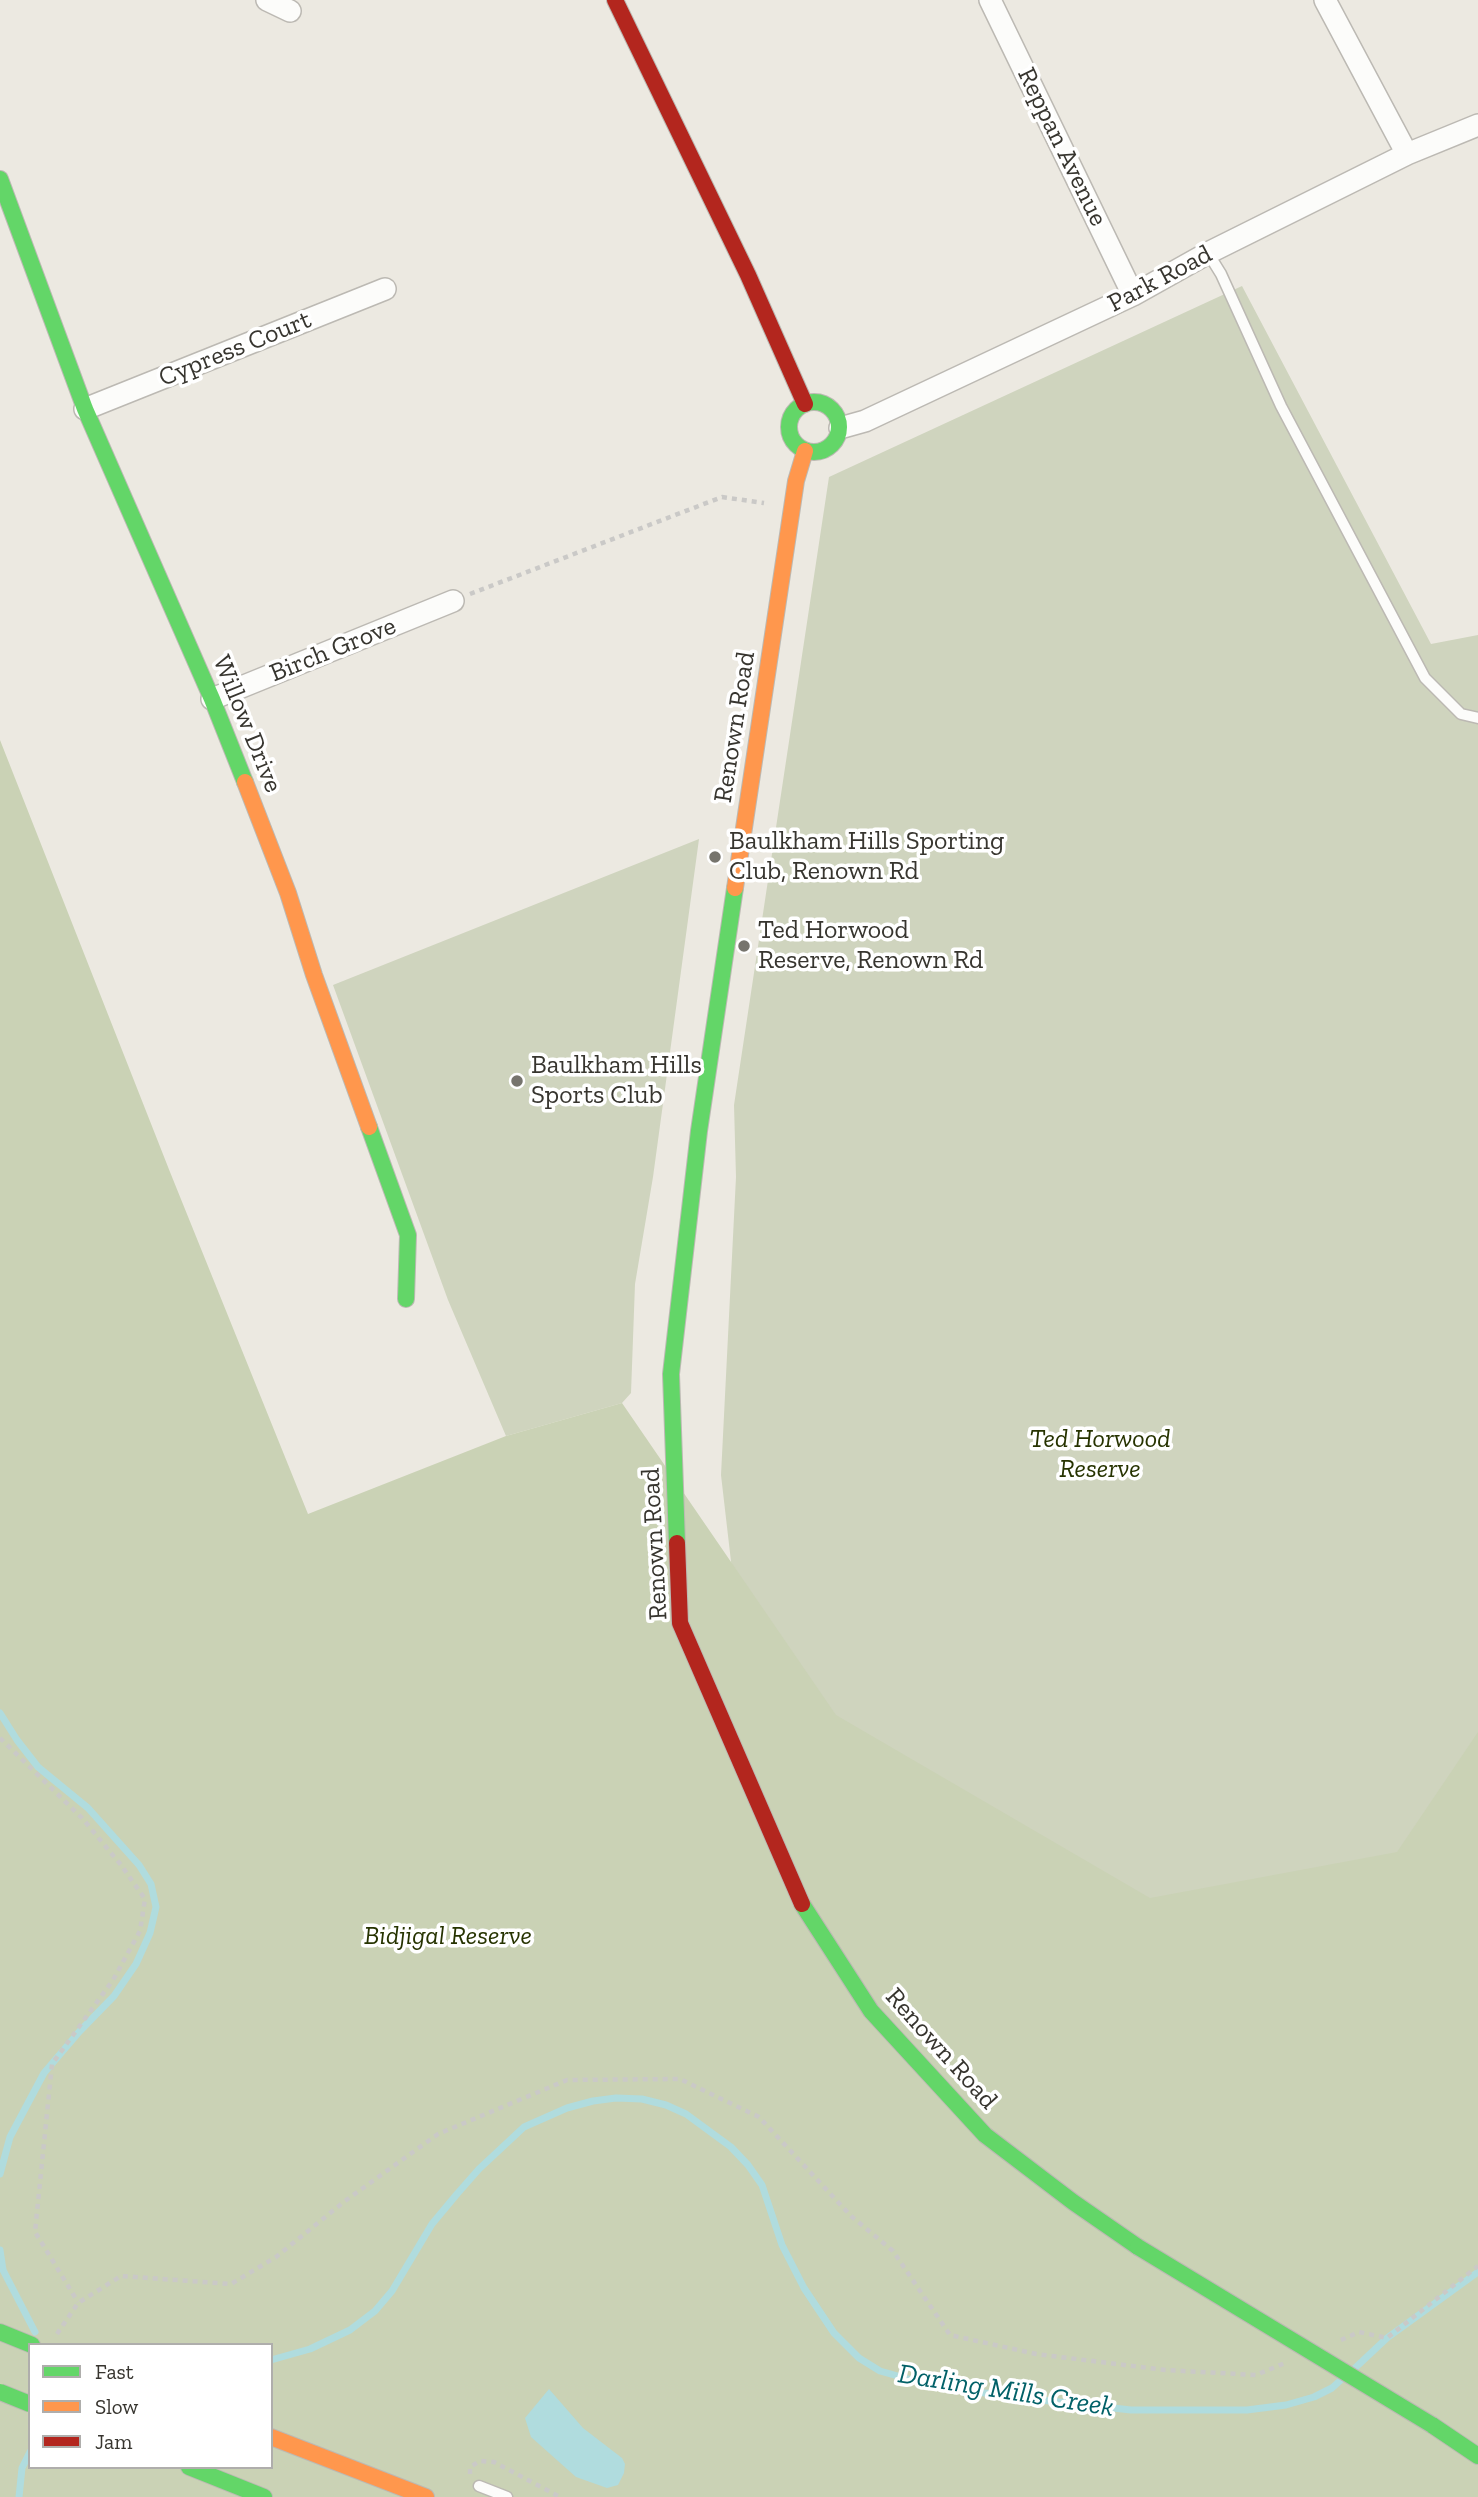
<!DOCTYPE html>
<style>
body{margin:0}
#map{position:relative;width:1478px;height:2497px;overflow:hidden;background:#ece9e1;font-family:"Zilla Slab",serif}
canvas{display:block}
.legend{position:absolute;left:28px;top:2343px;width:245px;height:126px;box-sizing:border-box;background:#fff;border:2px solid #afaeac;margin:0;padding:9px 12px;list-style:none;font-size:21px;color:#37352f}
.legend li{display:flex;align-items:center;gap:14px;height:35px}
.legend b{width:35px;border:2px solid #afaeac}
</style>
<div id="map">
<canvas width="1478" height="2497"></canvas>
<ul class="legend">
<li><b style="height:9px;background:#63d668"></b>Fast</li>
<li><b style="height:9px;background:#ff974d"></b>Slow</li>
<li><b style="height:9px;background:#b3261e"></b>Jam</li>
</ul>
</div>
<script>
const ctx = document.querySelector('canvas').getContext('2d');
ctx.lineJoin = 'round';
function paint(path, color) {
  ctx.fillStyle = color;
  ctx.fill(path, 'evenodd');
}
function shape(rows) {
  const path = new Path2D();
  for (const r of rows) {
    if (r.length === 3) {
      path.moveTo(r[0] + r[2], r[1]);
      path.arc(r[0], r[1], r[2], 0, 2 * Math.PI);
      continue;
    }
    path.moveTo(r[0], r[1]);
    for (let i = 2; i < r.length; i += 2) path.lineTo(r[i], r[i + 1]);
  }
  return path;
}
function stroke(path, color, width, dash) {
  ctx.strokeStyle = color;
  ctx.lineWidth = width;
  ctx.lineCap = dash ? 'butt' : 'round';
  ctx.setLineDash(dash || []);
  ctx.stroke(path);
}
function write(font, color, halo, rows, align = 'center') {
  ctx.font = font + ' "Zilla Slab",serif';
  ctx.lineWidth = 7;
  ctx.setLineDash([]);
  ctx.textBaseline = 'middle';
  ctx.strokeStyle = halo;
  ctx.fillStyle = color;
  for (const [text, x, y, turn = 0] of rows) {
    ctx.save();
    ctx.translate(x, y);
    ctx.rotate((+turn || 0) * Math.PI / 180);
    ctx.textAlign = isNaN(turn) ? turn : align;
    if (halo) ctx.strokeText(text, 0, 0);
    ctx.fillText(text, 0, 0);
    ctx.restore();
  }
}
paint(shape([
 [1242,286,1431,644,1478,635,1478,1901,1251,1943,782,1789,735,1596,721,1475,736,1177,734,1105,829,477],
 [699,839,653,1177,635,1284,631,1393,622,1403,506,1436,448,1300,333,985]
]), '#cfd4be');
paint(shape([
 [0,740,170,1172,308,1514,506,1436,622,1403,836,1715,1150,1898,1397,1852,1478,1732,1478,2497,0,2497],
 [30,2345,271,2345,271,2467,30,2467]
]), '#cad2b5');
paint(shape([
 [549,2389,583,2428,622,2458,625,2464,624,2473,618,2485,607,2488,576,2477,531,2437,525,2418]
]), '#b0dcde');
stroke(shape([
 [0,1713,17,1740,38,1767,88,1808,139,1865,151,1884,156,1907,150,1933,136,1964,114,1996,79,2032,44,2073,10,2137,0,2174],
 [0,2250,3,2270,35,2332],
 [271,2360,310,2349,350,2330,375,2311,392,2291,432,2224,457,2194,479,2169,524,2127,567,2108,593,2101,616,2098,642,2099,666,2105,686,2114,731,2147,748,2165,762,2185,782,2245,804,2288,834,2333,859,2358,880,2371,926,2384,1005,2396,1131,2410,1247,2410,1286,2405,1314,2397,1332,2388,1343,2378],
 [1355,2368,1387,2338,1478,2272],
 [19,2497,22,2468,30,2452]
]), '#b0dcde', 7);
const lane = shape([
 [1208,253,1221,274,1281,406,1425,678,1461,714,1478,718],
 [479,2486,507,2497]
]);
const street = shape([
 [267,0,290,11],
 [990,0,1133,295],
 [1325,0,1407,154],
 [85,409,385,289],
 [840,428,865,421,1133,295,1208,253,1407,154,1478,125],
 [212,699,453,601]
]);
const fast = shape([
 [0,179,85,409,212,699,245,782],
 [814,427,25],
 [369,1127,408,1235,406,1299],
 [677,1543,671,1374,699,1131,735,888],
 [802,1904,871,2011,985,2135,1073,2202,1138,2247],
 [0,2332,32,2345],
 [1432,2425,1478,2456],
 [189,2467,264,2497]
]);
const slow = shape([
 [245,782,288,893,314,975,369,1127],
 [735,888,796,481,805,451],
 [271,2437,426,2497]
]);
const jam = shape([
 [615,0,748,275,805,404],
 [677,1543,680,1623,802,1904]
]);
stroke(lane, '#bcb9b3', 13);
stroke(street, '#bcb9b3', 24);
stroke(fast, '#bcb9b3', 18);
stroke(slow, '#bcb9b3', 18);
stroke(jam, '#bcb9b3', 18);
stroke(shape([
 [470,594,722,497,764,503],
 [0,1738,82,1818,121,1865,145,1899,140,1931,113,1980,52,2064,35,2232,78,2302],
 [57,2334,78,2303,121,2276,231,2284,276,2257,345,2201,438,2134,567,2080,680,2079,759,2117,851,2216,893,2251,950,2335,1036,2354,1165,2370,1256,2375,1285,2363],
 [1341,2340,1359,2332,1387,2338,1478,2266],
 [470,2474,470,2467,480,2461,494,2462,560,2497]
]), '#cac9c7', 4.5, [5, 5]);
stroke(lane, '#fcfcfa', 10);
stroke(street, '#fcfcfa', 21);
stroke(fast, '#63d668', 16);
stroke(slow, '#ff974d', 16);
stroke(jam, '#b3261e', 16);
const fastBridge = shape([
 [1138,2247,1432,2425],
 [0,2392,30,2404]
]);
stroke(fastBridge, '#bcb9b3', 18, []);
stroke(fastBridge, '#63d668', 16);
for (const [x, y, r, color] of [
 [715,857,7,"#76746d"],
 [744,946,7,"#76746d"],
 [517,1081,7,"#76746d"]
]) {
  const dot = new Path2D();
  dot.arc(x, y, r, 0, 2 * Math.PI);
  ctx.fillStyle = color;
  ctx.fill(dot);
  stroke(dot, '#fff', 2.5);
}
write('26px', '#37352f', '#fff', [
 ["Reppan Avenue",1062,147,64],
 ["Park Road",1160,279,-28],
 ["Cypress Court",235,349,-22],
 ["Birch Grove",333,650,-22],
 ["Willow Drive",247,724,68],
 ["Renown Road",735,727,-81],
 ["Renown Road",655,1544,-93],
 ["Renown Road",941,2049,48]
]);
write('26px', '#37352f', '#fff', [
 ["Baulkham Hills Sporting",729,842],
 ["Club, Renown Rd",729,872],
 ["Ted Horwood",758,931],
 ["Reserve, Renown Rd",758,961],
 ["Baulkham Hills",531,1066],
 ["Sports Club",531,1096]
], 'left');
write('italic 26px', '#263300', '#fff', [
 ["Ted Horwood",1100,1440],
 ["Reserve",1100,1470],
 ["Bidjigal Reserve",448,1937]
]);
write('italic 28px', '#026168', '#fff', [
 ["Darling Mills Creek",1006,2391,9]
]);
</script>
